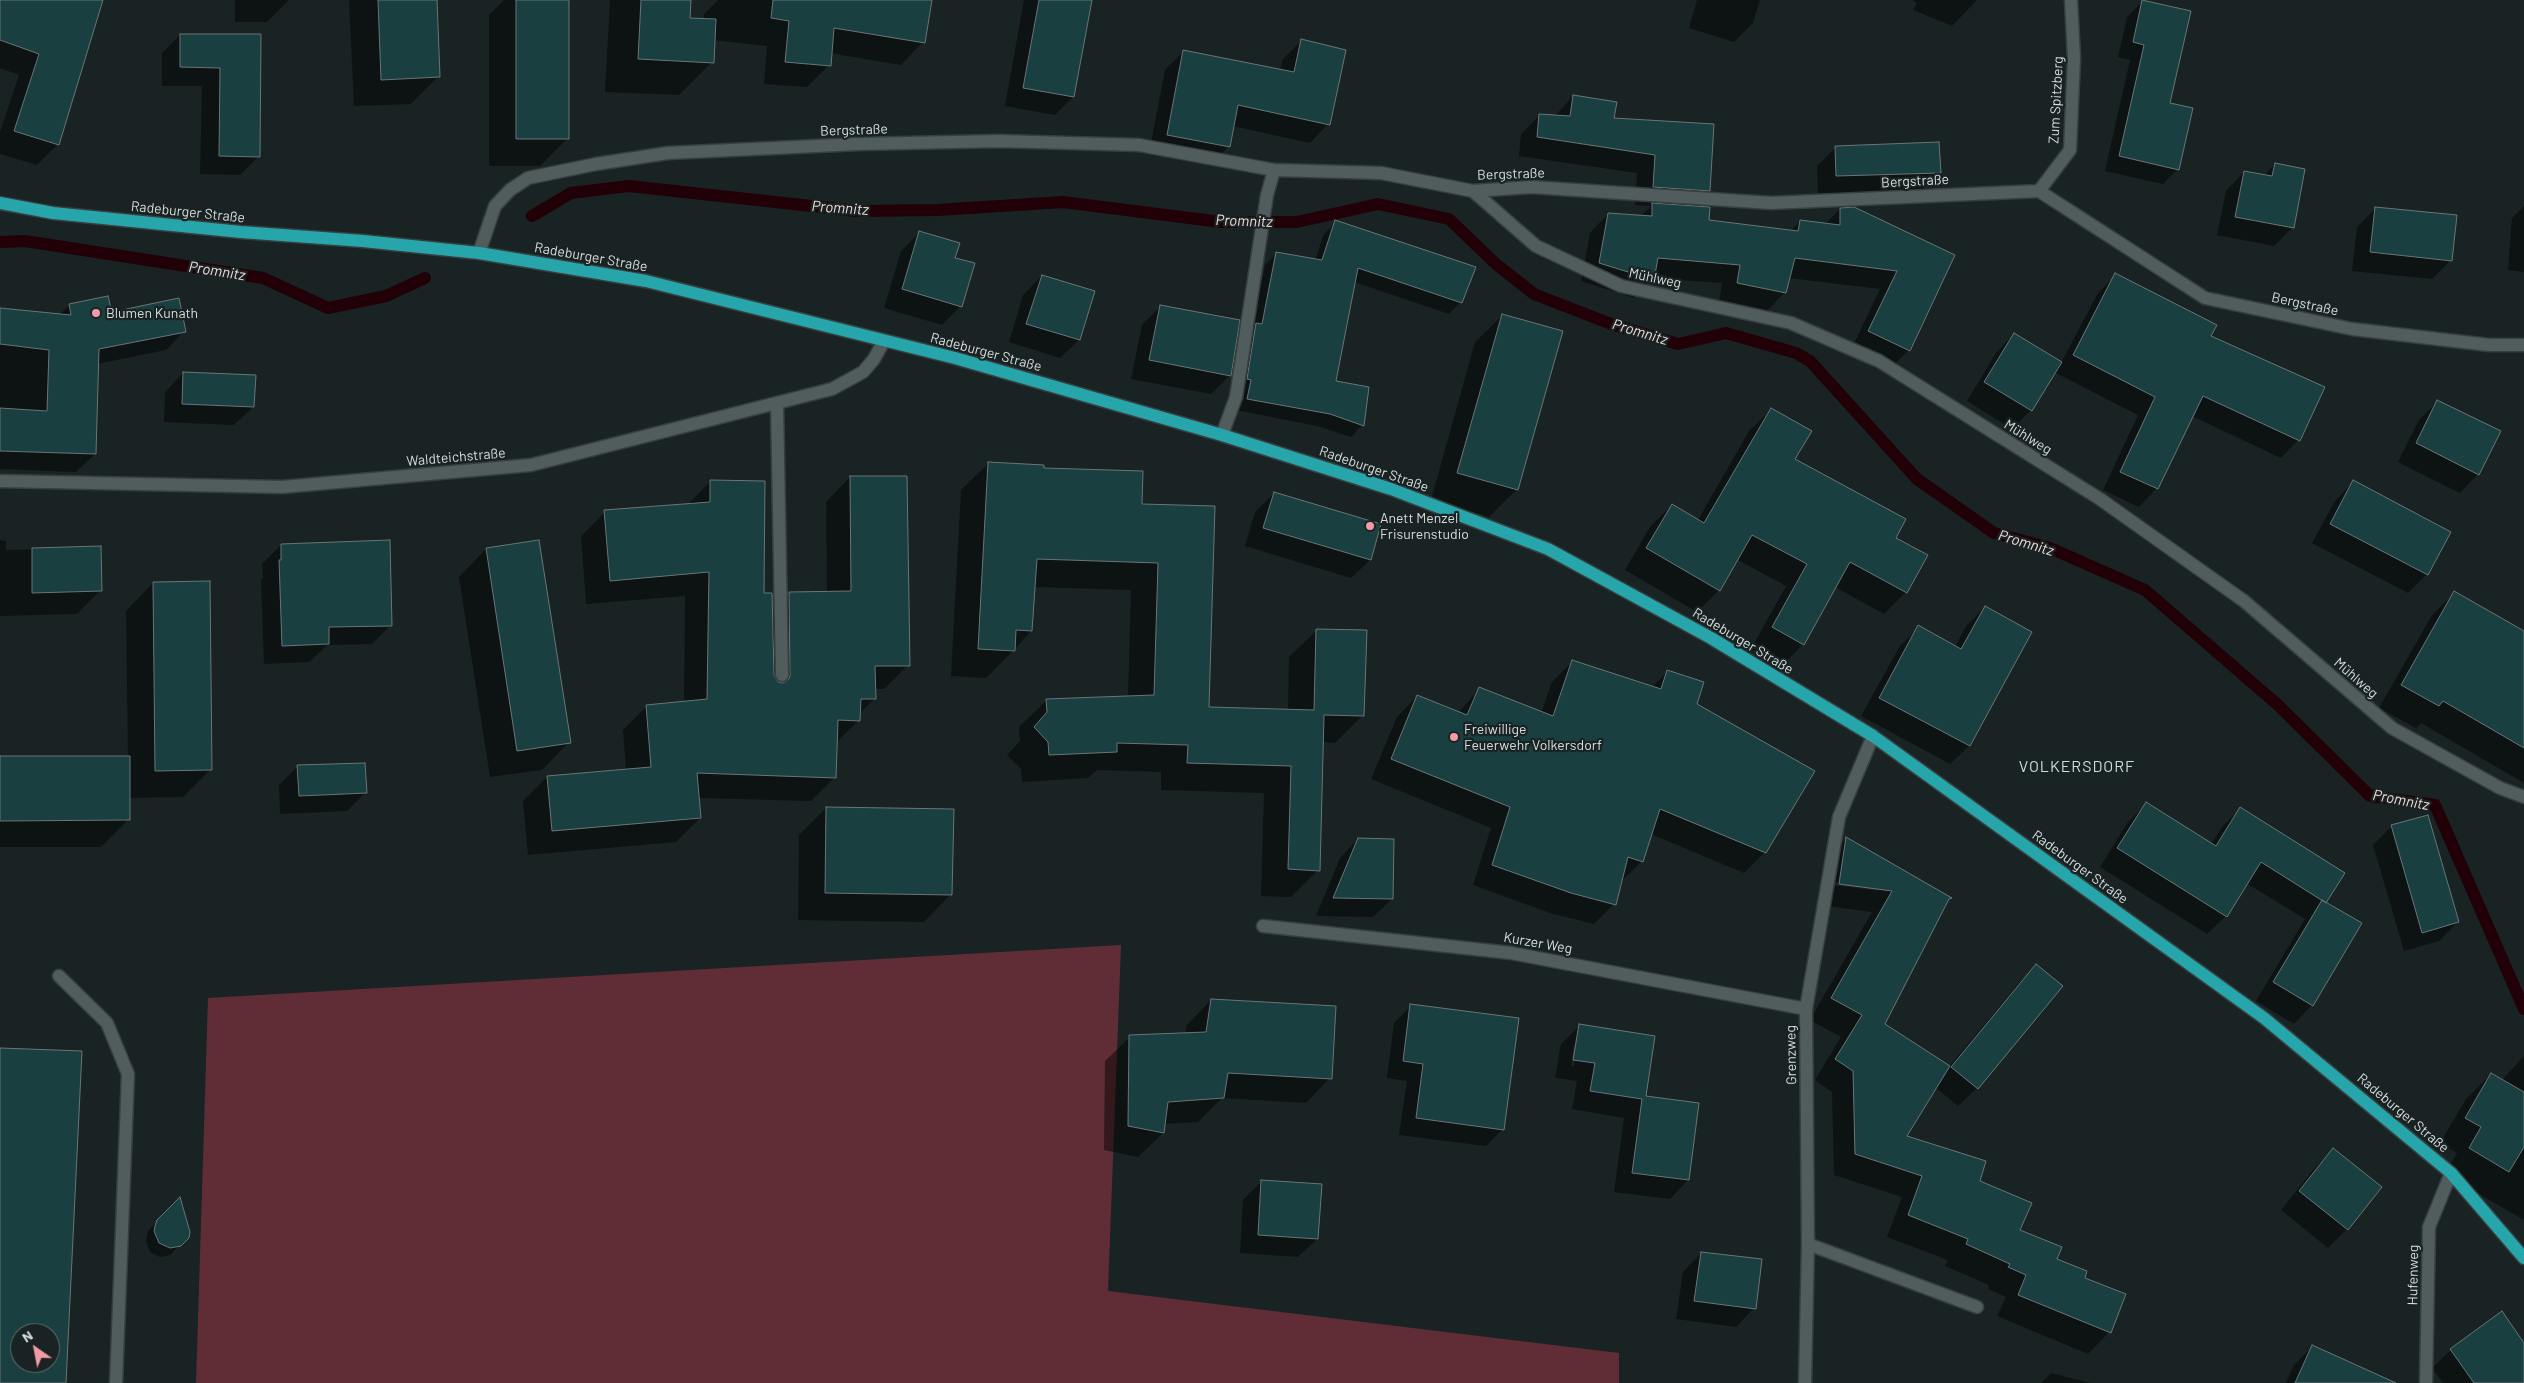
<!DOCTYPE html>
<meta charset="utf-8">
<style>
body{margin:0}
#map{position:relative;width:2524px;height:1383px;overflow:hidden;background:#192323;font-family:Barlow,sans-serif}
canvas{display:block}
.north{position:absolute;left:10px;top:1323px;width:50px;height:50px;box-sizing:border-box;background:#192323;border:1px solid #656d6d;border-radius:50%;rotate:327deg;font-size:14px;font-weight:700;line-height:20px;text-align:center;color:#d7dddd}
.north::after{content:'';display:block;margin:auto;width:18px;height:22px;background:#f49aa6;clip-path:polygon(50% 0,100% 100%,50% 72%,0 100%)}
</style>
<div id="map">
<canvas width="2524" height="1383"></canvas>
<div class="north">N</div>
</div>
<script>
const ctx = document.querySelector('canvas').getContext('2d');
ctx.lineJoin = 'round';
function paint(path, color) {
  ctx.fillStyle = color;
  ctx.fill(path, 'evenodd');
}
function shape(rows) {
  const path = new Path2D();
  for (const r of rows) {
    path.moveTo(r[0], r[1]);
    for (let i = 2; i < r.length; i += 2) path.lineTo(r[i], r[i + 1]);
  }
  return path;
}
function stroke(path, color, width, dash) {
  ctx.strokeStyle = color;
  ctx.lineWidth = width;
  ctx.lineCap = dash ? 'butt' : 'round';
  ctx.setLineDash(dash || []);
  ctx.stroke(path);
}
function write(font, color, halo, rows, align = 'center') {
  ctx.font = font + ' Barlow,sans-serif';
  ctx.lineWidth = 4.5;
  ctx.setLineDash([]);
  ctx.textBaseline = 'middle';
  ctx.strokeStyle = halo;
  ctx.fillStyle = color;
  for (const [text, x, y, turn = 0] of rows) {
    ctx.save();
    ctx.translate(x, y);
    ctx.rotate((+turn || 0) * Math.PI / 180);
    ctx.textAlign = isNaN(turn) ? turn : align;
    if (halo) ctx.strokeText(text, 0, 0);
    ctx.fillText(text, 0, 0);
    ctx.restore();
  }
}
paint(shape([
 [1121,945,1108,1291,1619,1353,1619,1383,196,1383,208,998]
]), '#602d36');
paint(shape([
 [0,0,102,0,58,144,37,165,0,154,0,132,19,75,0,68],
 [235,0,289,0,267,22,235,22],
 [349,0,435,0,439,76,411,104,354,106],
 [504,0,567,0,567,139,540,166,489,166,489,15],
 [610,0,690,0,689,19,704,19,704,14,718,0,930,0,923,42,901,65,830,53,829,65,807,87,764,84,767,46,713,40,712,62,679,95,605,92],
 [1024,0,1091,0,1073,97,1055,115,1005,106],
 [1697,0,1760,0,1753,23,1734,42,1689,28],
 [1912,0,1977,0,1952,26,1913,10,1917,3],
 [2142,2,2169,104,2178,169,2163,184,2105,171,2130,60,2118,57,2127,17],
 [180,35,260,35,259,156,240,175,200,174,202,86,162,86,162,53],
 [1301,41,1328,124,1310,143,1232,126,1229,146,1210,165,1149,153,1165,70,1183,52,1280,70,1283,59],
 [1573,96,1613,120,1709,190,1692,207,1707,222,1790,232,1800,221,1825,224,1840,209,1954,256,1909,350,1890,369,1851,350,1880,289,1789,278,1785,292,1767,311,1719,302,1722,283,1653,278,1634,298,1581,281,1590,233,1608,214,1641,216,1651,206,1635,205,1637,173,1519,156,1521,134,1540,115,1555,116],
 [1836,147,1939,172,1921,191,1818,194,1817,166],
 [2275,164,2303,170,2292,228,2274,246,2217,235,2226,191,2244,172,2264,176],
 [2524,206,2524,272,2508,270,2512,218],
 [2376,208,2451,260,2432,279,2352,271,2357,227],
 [1336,222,1461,302,1449,314,1354,282,1334,382,1362,425,1351,437,1317,426,1236,410,1265,265,1277,253,1315,260,1324,234],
 [919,233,954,258,961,306,942,325,884,308,901,251],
 [2116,275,2298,440,2281,458,2192,416,2156,489,2139,507,2103,490,2138,415,2054,372,2031,410,2012,429,1967,401,1996,353,2014,334,2061,363,2098,293],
 [1042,276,1079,340,1060,358,1009,342,1023,295],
 [70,305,184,331,166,350,97,364,95,454,76,472,0,469,0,309,59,315],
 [1160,307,1230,375,1211,394,1131,379,1142,325],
 [1503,315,1517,489,1489,517,1431,500,1475,342],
 [183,373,253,407,234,425,164,422,165,392],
 [2437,402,2478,474,2460,493,2398,462,2419,420],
 [1771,410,1794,460,1894,538,1926,556,1906,592,1884,614,1835,587,1803,644,1782,666,1751,649,1786,586,1736,559,1719,590,1697,612,1625,570,1650,527,1672,505,1698,520,1749,431],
 [989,463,1043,469,1140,505,1208,708,1288,711,1289,657,1317,630,1363,715,1335,743,1322,742,1318,870,1291,897,1261,896,1264,793,1161,790,1161,772,1097,770,1088,778,1022,782,1021,769,1007,755,1020,741,1019,727,1047,700,1128,697,1131,590,1034,587,1031,631,1014,650,986,678,951,676,961,490],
 [850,477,908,665,884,689,875,689,875,698,859,714,859,720,836,743,835,777,811,801,698,798,700,818,676,842,528,855,523,801,547,777,626,770,623,730,647,706,684,703,685,596,586,604,581,536,605,512,687,505,710,482,771,611,789,594,827,593,826,502],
 [2353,482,2449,532,2427,574,2408,593,2312,543,2335,501],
 [1274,493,1370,560,1351,578,1245,546,1255,512],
 [0,540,6,541,6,550,100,548,101,590,77,614,0,616],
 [281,545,391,625,372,644,327,645,309,662,264,664,261,580,263,578,262,564],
 [486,549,569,742,542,770,490,777,459,577],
 [153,583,211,769,183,797,128,798,128,820,101,847,0,847,0,758,128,757,126,611],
 [2455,593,2524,632,2524,783,2421,723,2416,728,2379,708,2432,615],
 [1985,607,2031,632,1969,746,1950,764,1861,716,1900,646,1919,627,1955,647,1966,626],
 [1572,662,1651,688,1668,671,1695,705,1765,852,1744,873,1651,834,1641,862,1621,882,1614,904,1594,924,1550,913,1473,885,1491,828,1371,779,1397,717,1417,696,1458,713,1480,688,1541,713,1552,682],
 [298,766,365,793,347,811,280,814,279,785],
 [2146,804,2211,844,2222,827,2240,809,2325,902,2312,1005,2294,1024,2256,1001,2305,919,2246,883,2226,916,2207,934,2100,867,2128,822],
 [826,808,951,894,924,922,798,920,799,835],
 [2392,826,2458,922,2439,941,2404,951,2373,845],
 [1358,839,1392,899,1373,917,1316,916,1340,858],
 [1846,839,1950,898,1946,903,1883,1024,1949,1067,2018,984,2036,966,1977,1088,1958,1106,1936,1088,1906,1136,1978,1182,2018,1231,2083,1279,2109,1332,2088,1354,1997,1316,2006,1297,1988,1289,1989,1285,1945,1266,1948,1260,1887,1237,1902,1197,1834,1175,1832,1092,1815,1080,1841,1037,1810,1020,1872,912,1818,905,1825,860],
 [1833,882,1876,888,1879,891,1833,885],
 [1211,1000,1330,1078,1306,1103,1222,1098,1198,1122,1164,1124,1163,1133,1138,1157,1104,1150,1105,1061,1130,1037,1185,1034,1187,1025],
 [1411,1006,1503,1129,1486,1146,1399,1135,1407,1081,1387,1078,1394,1023],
 [1579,1026,1644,1098,1688,1180,1670,1199,1614,1192,1624,1118,1572,1109,1577,1081,1555,1078,1561,1044],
 [1574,1045,1577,1045,1574,1066,1571,1066],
 [2524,1056,2524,1220,2445,1174,2457,1153,2440,1143,2466,1099,2491,1074,2502,1080],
 [2334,1149,2380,1187,2347,1229,2328,1248,2281,1210,2315,1168],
 [1262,1181,1317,1239,1298,1257,1240,1253,1243,1200],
 [179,1199,188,1237,170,1255,160,1257,150,1252,146,1241,148,1231],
 [1701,1253,1754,1308,1736,1327,1676,1319,1683,1272],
 [2524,1345,2524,1383,2443,1383,2432,1368,2451,1350],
 [2313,1346,2387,1383,2286,1383,2294,1365],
 [2051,1373,2090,1383,2041,1383]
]), '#0007');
stroke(shape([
 [532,216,571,193,629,186,857,211,937,210,1063,202,1221,222,1297,222,1378,204,1449,219,1496,264,1534,294,1611,324,1678,344,1726,333,1796,353,1810,361,1917,479,1994,533,2050,548,2145,590,2278,705,2370,796,2435,805,2524,1009],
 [0,242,25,241,263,278,328,308,386,296,425,278]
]), '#210007', 12);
const building = shape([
 [0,0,103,0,59,145,14,131,39,54,0,40,0,0],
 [378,0,437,0,440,77,381,80,378,0],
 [516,0,569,0,569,139,516,139,516,0],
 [641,0,691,0,690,18,716,19,714,63,638,59,641,0],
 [773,0,932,0,925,43,834,28,831,66,785,62,789,21,771,18,773,0],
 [1039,0,1092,0,1074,97,1023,88,1039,0],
 [2142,0,2191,11,2170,103,2193,108,2179,170,2119,156,2144,45,2133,42,2142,0],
 [180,34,261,34,260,157,219,156,220,68,180,67,180,34],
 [1301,39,1346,50,1330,125,1238,105,1230,147,1167,135,1183,50,1294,72,1301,39],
 [1573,95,1617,102,1614,118,1714,124,1710,191,1653,187,1655,155,1537,137,1539,114,1570,116,1573,95],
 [1939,142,1941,173,1836,176,1835,146,1939,142],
 [2275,163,2305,169,2294,228,2235,217,2244,171,2272,176,2275,163],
 [1652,203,1710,207,1709,220,1798,231,1800,220,1840,225,1840,208,1854,207,1955,255,1910,351,1868,331,1897,271,1795,258,1786,293,1737,283,1740,265,1658,258,1654,280,1599,263,1608,213,1652,216,1652,203],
 [2375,207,2457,215,2452,261,2370,252,2375,207],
 [1335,220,1476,267,1462,303,1358,268,1336,381,1369,387,1364,426,1330,414,1247,399,1251,380,1247,379,1256,323,1262,324,1276,252,1322,260,1335,220],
 [919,231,960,243,955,258,975,263,962,307,902,289,919,231],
 [2115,273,2217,325,2211,336,2325,387,2300,441,2203,396,2158,489,2120,472,2155,397,2073,355,2115,273],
 [1042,275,1095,291,1080,340,1026,324,1042,275],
 [108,296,112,312,179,298,186,332,99,349,96,454,0,451,0,408,47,411,49,350,0,344,0,308,71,315,69,304,108,296],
 [1160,305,1240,320,1231,376,1149,360,1160,305],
 [1502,314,1563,331,1518,490,1457,473,1502,314],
 [2014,333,2062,362,2032,411,1984,382,2014,333],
 [183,372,256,375,254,407,182,404,183,372],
 [2437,400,2501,431,2479,475,2416,443,2437,400],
 [1771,408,1812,431,1795,459,1906,519,1896,538,1928,555,1907,593,1850,562,1804,645,1772,627,1807,564,1752,535,1720,591,1646,548,1672,504,1704,523,1771,408],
 [988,462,1044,465,1044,468,1143,471,1142,504,1215,506,1209,707,1314,710,1316,629,1367,630,1364,716,1324,715,1320,871,1288,869,1291,766,1187,763,1188,745,1117,743,1117,752,1049,755,1048,742,1034,727,1047,712,1046,699,1154,695,1158,563,1037,559,1032,631,1016,630,1015,651,978,649,988,462],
 [850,476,907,476,910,666,875,666,876,699,861,699,860,721,838,720,836,778,697,773,701,818,552,831,547,776,651,767,646,705,707,699,709,572,610,581,604,510,710,502,710,480,765,481,764,593,772,593,774,675,778,682,783,683,789,679,790,675,789,592,851,591,850,476],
 [2353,480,2451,532,2428,575,2330,524,2353,480],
 [1274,492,1381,524,1371,560,1263,528,1274,492],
 [390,540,392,626,329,627,329,644,282,646,279,560,281,560,281,544,390,540],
 [539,540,571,743,517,751,486,548,539,540],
 [101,546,102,591,32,593,32,548,101,546],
 [210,581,212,770,155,771,153,582,210,581],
 [2454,591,2524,631,2524,748,2443,701,2439,706,2401,685,2454,591],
 [1985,606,2032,632,1970,746,1879,698,1918,625,1961,649,1985,606],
 [1572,660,1661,689,1667,670,1704,682,1697,704,1815,771,1766,853,1660,809,1643,862,1628,857,1616,905,1571,893,1492,865,1510,807,1391,759,1417,695,1467,715,1479,687,1553,716,1572,660],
 [0,756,130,756,130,820,0,821,0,756],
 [365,763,367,793,299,796,297,765,365,763],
 [2146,802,2216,846,2240,807,2345,873,2326,903,2261,862,2227,917,2117,848,2146,802],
 [826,807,954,809,952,895,825,893,826,807],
 [2428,815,2459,922,2422,933,2391,825,2428,815],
 [1846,837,1952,898,1949,899,1885,1024,1950,1066,1907,1136,1986,1161,1980,1181,2032,1203,2020,1230,2062,1247,2057,1259,2087,1271,2085,1278,2126,1294,2111,1333,2018,1295,2026,1275,2008,1267,2010,1264,1966,1244,1968,1239,1908,1215,1922,1176,1855,1154,1853,1071,1835,1059,1862,1015,1831,998,1892,891,1839,884,1846,837],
 [1358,838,1394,839,1393,899,1333,898,1358,838],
 [2322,900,2362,923,2313,1006,2273,982,2322,900],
 [2036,964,2063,986,1978,1089,1951,1067,2036,964],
 [1211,999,1336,1006,1332,1079,1228,1073,1224,1098,1168,1102,1164,1133,1128,1126,1129,1035,1206,1032,1211,999],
 [1410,1004,1519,1018,1504,1130,1416,1118,1423,1064,1403,1061,1410,1004],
 [1579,1024,1655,1036,1646,1096,1699,1103,1689,1180,1632,1173,1642,1099,1590,1091,1595,1063,1573,1060,1579,1024],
 [0,1048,82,1051,66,1383,0,1383,0,1048],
 [20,1333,50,1333,50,1363,20,1363,20,1333],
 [2491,1073,2524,1092,2524,1147,2509,1172,2469,1148,2481,1127,2465,1118,2491,1073],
 [2333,1148,2382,1187,2348,1230,2299,1191,2333,1148],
 [1261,1180,1322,1184,1318,1239,1258,1235,1261,1180],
 [180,1197,190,1232,189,1238,181,1246,170,1248,159,1243,154,1231,155,1226,157,1220,180,1197],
 [1701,1252,1762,1259,1756,1309,1694,1301,1701,1252],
 [2502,1311,2524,1343,2524,1383,2474,1383,2450,1349,2502,1311],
 [2312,1345,2396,1383,2295,1383,2312,1345]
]);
paint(building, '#1a3f41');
stroke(building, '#6a7576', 1);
const minor = shape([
 [1473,191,1536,246,1621,286,1791,323,1879,361,2100,499,2244,601,2392,728,2500,788,2524,797],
 [2039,191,2070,150,2074,58,2071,0],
 [479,253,495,206,510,190,528,178,596,164,668,153,859,144,999,141,1139,145,1274,170,1381,173,1473,191,1531,187,1771,203,2039,191,2205,298,2352,329,2489,345,2524,345],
 [777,403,782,675],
 [1222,435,1236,397,1267,195,1274,170],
 [0,481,282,487,531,465,832,389,863,372,874,359,884,341],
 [1263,926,1511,953,1806,1009],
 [59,976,107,1023,128,1074,116,1383],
 [1808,1244,1977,1307],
 [1805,1383,1808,1244,1806,1009,1839,817,1873,736],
 [2426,1383,2429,1227,2451,1173]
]);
const major = shape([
 [0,203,53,213,241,232,363,241,479,253,646,281,955,358,1222,435,1391,489,1548,549,1711,638,1873,736,2264,1018,2451,1173,2524,1258]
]);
stroke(minor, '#373e3f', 15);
stroke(major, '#373e3f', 15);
stroke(minor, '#515c5c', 12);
stroke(major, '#26a5aa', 12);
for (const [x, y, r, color] of [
 [96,313,5,"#f49aa6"],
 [1370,526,5,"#f49aa6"],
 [1454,737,5,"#f49aa6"]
]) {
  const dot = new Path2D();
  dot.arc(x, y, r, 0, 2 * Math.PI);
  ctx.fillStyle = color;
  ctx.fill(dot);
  stroke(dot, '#192323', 2);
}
write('14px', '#d7dddd', '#192323', [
 ["Zum Spitzberg",2056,100,-87],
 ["Bergstraße",854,130,-2],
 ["Bergstraße",1511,174,-2],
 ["Bergstraße",1915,181,-3],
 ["Radeburger Straße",188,212,6],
 ["Radeburger Straße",591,257,10],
 ["Mühlweg",1655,278,12],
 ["Bergstraße",2305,304,12],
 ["Radeburger Straße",986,352,15],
 ["Mühlweg",2028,437,32],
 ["Waldteichstraße",456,457,-5],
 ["Radeburger Straße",1374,469,19],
 ["Radeburger Straße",1743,641,31],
 ["Mühlweg",2356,678,41],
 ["Radeburger Straße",2080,867,36],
 ["Kurzer Weg",1538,943,10],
 ["Grenzweg",1791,1055,-91],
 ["Radeburger Straße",2403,1113,40],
 ["Hufenweg",2413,1275,-89]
]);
write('14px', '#d7dddd', '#192323', [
 ["Blumen Kunath",106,313],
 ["Anett Menzel",1380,518],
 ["Frisurenstudio",1380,534],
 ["Freiwillige",1464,729],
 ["Feuerwehr Volkersdorf",1464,745]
], 'left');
write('italic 15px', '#f2dadc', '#192323', [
 ["Promnitz",840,208,4],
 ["Promnitz",1244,221,2],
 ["Promnitz",217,271,9],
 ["Promnitz",1640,332,17],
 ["Promnitz",2026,543,17],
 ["Promnitz",2401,800,11]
]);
ctx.letterSpacing = '1px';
write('16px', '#cfdbdc', '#192323', [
 ["VOLKERSDORF",2077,767]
]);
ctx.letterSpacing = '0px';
</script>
